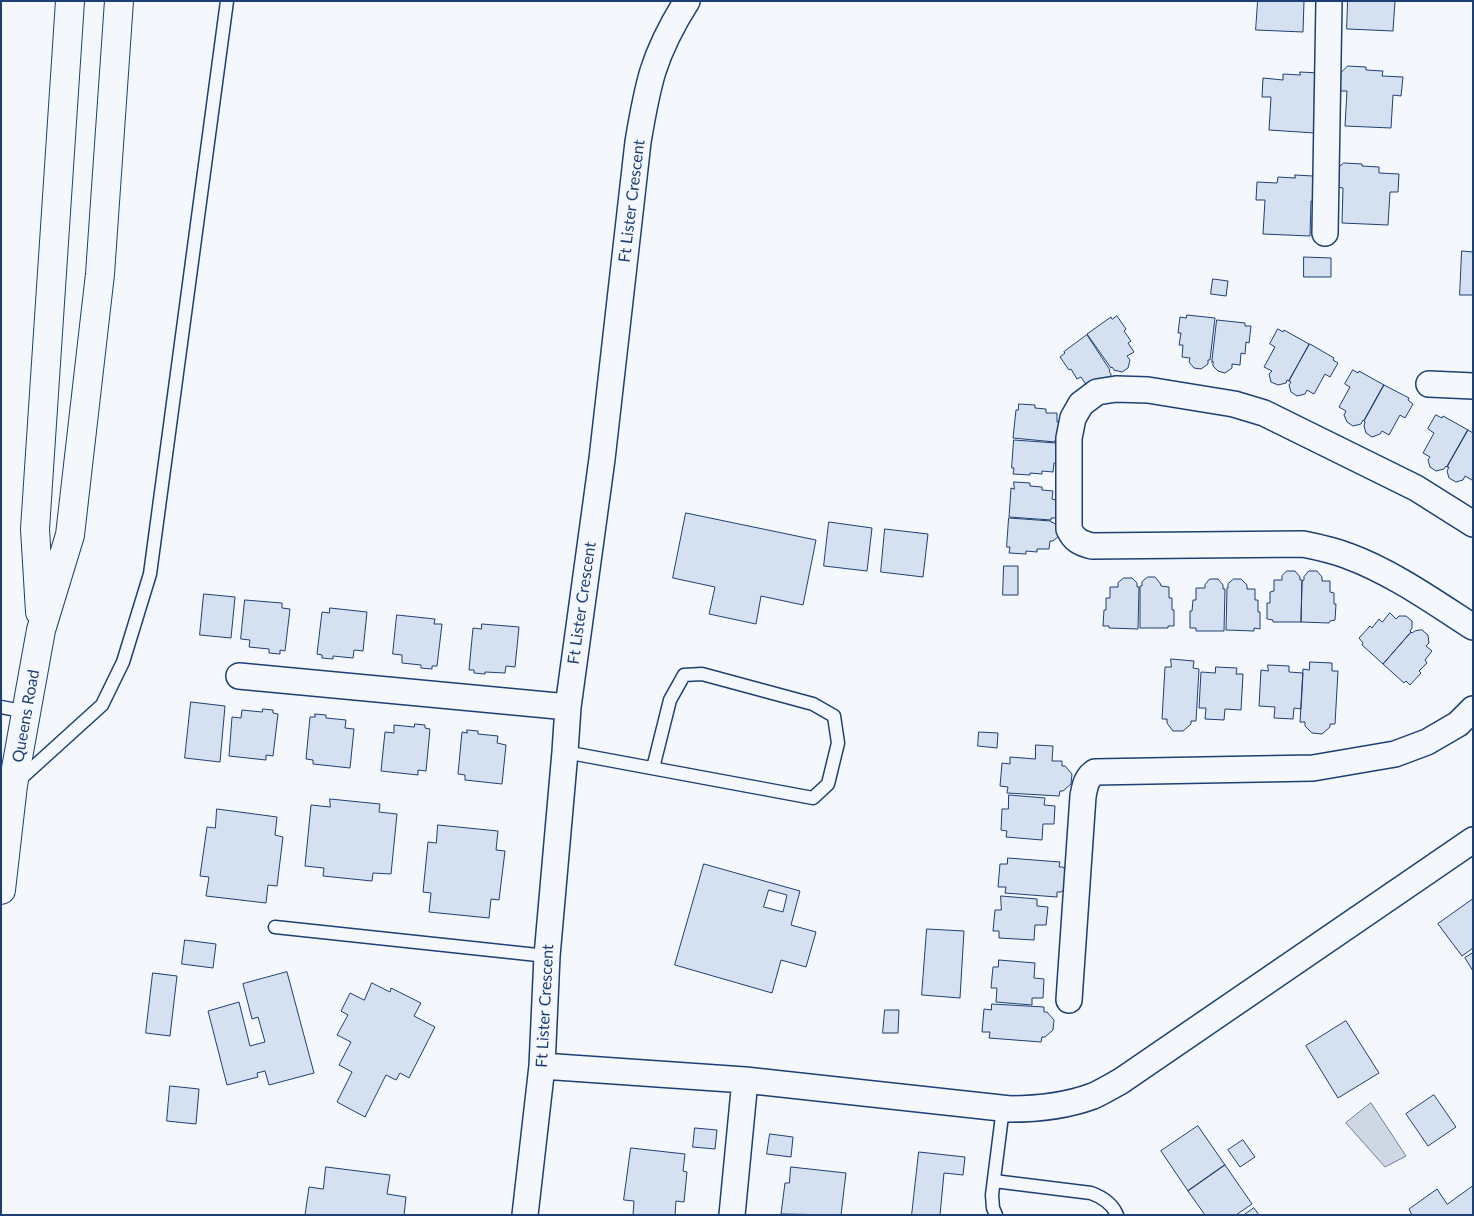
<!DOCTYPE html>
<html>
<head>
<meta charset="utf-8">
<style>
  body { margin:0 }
  #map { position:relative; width:1474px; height:1216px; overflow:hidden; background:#f4f7fb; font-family:Lato,sans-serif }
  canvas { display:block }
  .frame { position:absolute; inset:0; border:2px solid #1d3f73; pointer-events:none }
</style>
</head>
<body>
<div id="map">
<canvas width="1474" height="1216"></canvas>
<div class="frame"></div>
</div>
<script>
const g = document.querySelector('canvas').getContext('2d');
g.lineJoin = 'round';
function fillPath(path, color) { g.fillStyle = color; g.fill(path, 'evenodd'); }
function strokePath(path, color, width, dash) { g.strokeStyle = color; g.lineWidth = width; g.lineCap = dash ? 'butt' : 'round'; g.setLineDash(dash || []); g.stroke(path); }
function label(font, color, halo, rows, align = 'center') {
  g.font = font + ' Lato,sans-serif'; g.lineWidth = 4; g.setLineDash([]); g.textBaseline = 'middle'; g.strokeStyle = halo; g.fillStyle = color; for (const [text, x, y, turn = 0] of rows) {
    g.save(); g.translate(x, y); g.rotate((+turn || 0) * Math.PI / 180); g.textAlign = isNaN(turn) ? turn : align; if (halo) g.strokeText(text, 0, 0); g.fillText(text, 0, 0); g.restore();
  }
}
const water = new Path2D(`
  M1371 1103 1406 1156 1385 1167 1346 1123Z`);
const building = new Path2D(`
  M1258 1H1304L1303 32 1256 30Z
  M1348 1H1395L1393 31 1347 29Z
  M1348 66 1366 67V70L1383 71 1382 76 1403 77 1401 96 1393 95 1391 128 1345 126 1347 91H1340L1341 73Z
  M1300 72 1319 73 1315 133 1269 130 1271 97H1262L1263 78 1283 80V74L1300 75Z
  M1344 163 1362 164V166L1379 167V173L1399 174 1398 192H1390L1388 225 1342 223 1343 188 1336 187 1337 169Z
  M1295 175 1313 176 1319 183 1318 201H1311L1310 236 1263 234 1265 200H1256L1257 182 1277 183 1278 177 1295 178Z
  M1462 251 1473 252V295H1460Z
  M1304 257 1331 258V277H1304Z
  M1213 279 1228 281 1226 296 1211 294Z
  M1187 315 1215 318 1210 360H1208V364L1201 369 1194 368 1189 362 1190 358 1182 357 1183 345H1179L1181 333H1178L1180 317 1186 318Z
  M1117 316 1126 329 1124 331 1131 341 1128 343 1134 352 1127 356 1130 360 1128 368 1122 372 1114 370 1112 367 1111 368 1087 334 1111 317 1112 319Z
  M1217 320 1245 323V326H1251L1249 343 1246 342 1245 354 1241 353 1240 365 1232 364V368L1225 373 1218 371 1213 366V361L1212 362Z
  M1278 329 1283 332 1284 330 1309 344 1289 381 1287 380 1286 383 1278 385 1271 382 1269 374 1272 371 1264 367 1275 347 1270 344Z
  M1087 335 1110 370 1109 371 1111 374 1110 382 1087 386 1081 377 1077 379 1071 369 1069 370 1060 357 1065 353 1064 352Z
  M1310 344 1334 358 1333 360 1338 363 1330 377 1325 374 1314 394 1307 390 1305 394 1297 396 1291 392 1289 385 1291 382 1289 381Z
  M1353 370 1358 373 1359 371 1384 385 1364 421 1363 420 1361 424 1353 426 1347 422 1344 415 1346 411 1339 407 1350 387 1345 384Z
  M1384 385 1409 398 1408 400 1413 404 1405 418 1400 415 1389 435 1382 431 1380 434 1372 437 1366 433 1364 426 1365 422 1364 421Z
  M1019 404 1035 405V408L1046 409V413H1057V422H1060L1059 441 1055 440V442L1013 438 1016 410H1018Z
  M1436 415 1442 418 1443 416 1468 430 1447 467 1446 466 1444 469 1436 471 1430 467 1428 460 1430 457 1423 453 1434 433 1428 429Z
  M1468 430 1473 433V479L1472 480 1465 476 1463 480 1456 482 1449 478 1447 471 1449 467H1447Z
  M1014 440 1056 443V445H1060L1058 464 1054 463 1053 472 1042 471V474L1030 473V475L1013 474 1014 468H1012Z
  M1014 482 1030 483V486L1042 487V490L1053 491 1052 499 1056 500 1061 506V513L1055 518H1051V520L1009 517 1011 488 1014 489Z
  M686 513 816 540 803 605 761 596 756 624 709 614 715 587 673 578Z
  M1009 518 1051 521V522L1054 523 1060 529 1059 536 1053 541H1050L1049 549H1037V552L1026 551V554L1009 553 1010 547H1007Z
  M829 522 872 528 867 571 824 566Z
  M885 529 928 534 923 577 881 572Z
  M1004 566H1018V595H1003Z
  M1287 571H1295L1300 577V580H1302L1301 622H1273V620L1267 619V603H1270V592L1274 591V580H1282V576Z
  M1309 571H1317L1322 577V581H1330V592L1334 593V604H1336L1335 620 1330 621 1329 623 1301 622 1302 581 1304 580V577Z
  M1148 577H1155L1160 583 1161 586 1169 587V598H1172V610H1174V626H1168V628H1140V586H1142V582Z
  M1124 578H1132L1137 583V587H1139L1138 629 1109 628V626H1103L1104 610H1106V598H1110V587H1118V583Z
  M1210 579H1218L1223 585V589H1225L1224 631H1196V628H1190V611H1192L1193 600H1196V588H1205V585Z
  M1234 579H1241L1247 585V589H1255V600H1258V612H1260V629L1254 628V631L1226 630 1227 588H1228V584Z
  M204 594 235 597 231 638 200 635Z
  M245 600 282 603V608L290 609 285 651 280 650V654L269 653V649L249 647 250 640 241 639Z
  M330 608 367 612 363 651 354 650 353 658 333 656V659L322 658V655L317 654 322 612 329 613Z
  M1390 613 1396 619 1399 616H1406L1412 621V628L1410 631 1411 632 1383 664 1362 645 1363 643 1359 638 1370 626 1372 628 1379 619 1382 622Z
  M397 615 435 619 434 624H442L437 666H432V669L421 668V665L402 663V655L393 654Z
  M482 624 519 627 515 667 506 666 505 673 485 672V674L474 673V670H469L473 628 481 629Z
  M1422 630 1428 635 1429 643 1426 646 1432 651 1425 660 1427 663 1419 671 1421 673 1410 685 1406 681 1404 683 1383 664 1411 632 1412 633 1415 631Z
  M1171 659 1194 661 1193 668 1199 669 1196 721H1191V724L1183 731H1173L1167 723V719H1162L1165 667H1171Z
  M1310 662 1332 663V671H1338L1335 724H1330V727L1322 734 1312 733 1305 726V722H1300L1303 669 1309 670Z
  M1268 665 1289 666V672L1303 673 1301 709 1294 708 1293 719 1274 718 1275 707 1259 706 1261 670 1268 671Z
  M1216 667 1237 668 1236 674H1243L1241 710 1225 709 1224 720 1205 719 1206 708H1199L1201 672 1215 673Z
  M191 702 225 706 220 762 185 758Z
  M263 709 273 710V713L278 714 273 756 266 755V760L229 756 232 717 241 718 242 710 262 712Z
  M315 714 326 715V718L346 720 345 728 354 729 350 768 313 764V760L306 759 310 717H315Z
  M415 724 425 725V728L430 729 426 771 418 770V775L381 771 385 732 394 733V725L414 727Z
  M467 730 478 731V734L498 736 497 743 506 745 502 784 465 780V775L458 774 462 732 467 733Z
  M979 732 998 733 997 748 978 746Z
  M1036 745 1053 746 1052 761H1062V766H1065L1072 774 1071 784 1063 791H1060L1059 796 1007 793 1008 787 1000 786 1002 763 1010 764V757L1035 759Z
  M1009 795 1045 798 1044 805 1055 806 1054 824H1043L1042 840 1006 837 1007 831 1001 830 1002 809H1008Z
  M330 799 380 804 379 812 397 814 391 874 373 873 372 881 323 876 324 868 305 866 311 805 330 807Z
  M217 809 277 817 275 835 283 837 277 886 268 885 266 903 206 896 209 877 200 876 207 827 215 828Z
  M438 825 498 831 496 850 505 851 499 900 491 899 489 918 429 912 431 893 423 892 428 842 436 843Z
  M1008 858 1060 862 1059 867H1063L1069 875V885L1061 892H1057V897L1005 893 1006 887H998L1000 864H1007Z
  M704 864 800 891 791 925 816 932 806 967 781 960 772 993 675 965ZM769 890 787 895 783 912 764 907Z
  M1001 896 1037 899V906L1048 907 1046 925H1035L1034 940 999 938V931H993L995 910H1001Z
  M1473 899V948L1462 956 1438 924Z
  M927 929 964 931 960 998 922 995Z
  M185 940 216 944 213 968 182 964Z
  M1473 953V971L1465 958Z
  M999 960 1035 963 1034 978 1044 979 1043 998H1032V1005L996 1002 997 988H991L993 967H998Z
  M287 972 314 1073 269 1085 265 1071 257 1073 258 1077 227 1085 208 1011 239 1002 250 1046 265 1042 258 1017 252 1019 243 984Z
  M153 973 177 976 170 1036 146 1033Z
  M372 983 390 992 391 988 421 1003 414 1016 435 1027 409 1078 400 1073 396 1080 386 1075 365 1117 337 1102 352 1072 339 1065 351 1042 337 1035 348 1015 341 1011 350 993 364 1000Z
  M992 1004 1044 1007V1012H1047L1054 1020 1053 1030 1045 1037H1042L1041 1042 989 1038 990 1032H982L984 1009 991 1010Z
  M885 1010H899L898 1033H883Z
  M1346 1021 1379 1073 1338 1098 1306 1046Z
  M170 1086 199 1089 196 1124 167 1121Z
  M1434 1095 1456 1127 1428 1146 1406 1114Z
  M1198 1126 1225 1165 1188 1191 1161 1151Z
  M695 1128 717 1130 715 1149 693 1147Z
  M770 1134 793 1137 791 1157 767 1154Z
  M1243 1140 1255 1157 1240 1167 1228 1150Z
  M631 1148 685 1154 683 1171 687 1172 684 1202 676 1201 675 1215H633L634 1201 624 1200Z
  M919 1152 965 1157 963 1175 944 1173 940 1215H912Z
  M1225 1165 1252 1204 1236 1215H1205L1188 1191Z
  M326 1167 390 1175 387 1194 406 1197 404 1215H305L309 1187 323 1189Z
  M791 1167 846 1173 841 1215 781 1214 785 1183H789Z
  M1473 1186V1215H1412L1409 1209 1437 1189 1447 1204Z
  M1254 1208 1259 1215H1244Z`);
const lane = new Path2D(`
  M1 707 27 712
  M565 752 813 798 828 784 838 743 834 716 813 704 702 674 684 675 670 700 653 768
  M17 782 102 705 123 662 150 574 227 1
  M275 927 547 956
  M994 1181 1091 1193C1102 1197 1112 1203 1117 1215
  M996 1215 993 1208 992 1195 1003 1108`);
const street = new Path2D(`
  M1325 233 1329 1
  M1429 384 1473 386
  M1473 524 1416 488 1264 413 1234 404 1148 390 1116 389 1097 392 1081 404 1073 418 1069 438V529C1074 540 1080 543 1092 546L1303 544C1318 547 1333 550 1348 556 1392 572 1434 602 1473 627
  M239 676 568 707
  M1069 1000 1083 796C1085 786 1086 778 1095 772L1313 768 1395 754 1427 742 1458 724 1473 709
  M542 1066 745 1080 1010 1109C1038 1109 1066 1106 1093 1096 1102 1092 1112 1086 1121 1081L1473 840
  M525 1215 542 1066 547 956 565 752 568 707 602 459 638 142C642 118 646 94 653 71 661 46 673 23 687 1
  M732 1215 745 1080`);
const highway = new Path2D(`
  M40 612 35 529 70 1
  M1 890 13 785 41 630 70 535 100 274 119 1`);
const streetNames = [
  ["Ft Lister Crescent",632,201,-83],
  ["Ft Lister Crescent",582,603,-82],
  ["Queens Road",26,716,-80],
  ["Ft Lister Crescent",545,1006,-87]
];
fillPath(water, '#cfd7e4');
strokePath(water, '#687fa3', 1);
fillPath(building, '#d5e0f0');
strokePath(building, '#1d3f73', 1);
strokePath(lane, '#1d3f73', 15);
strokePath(street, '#1d3f73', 28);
strokePath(highway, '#1d3f73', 30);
strokePath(lane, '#f4f7fb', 12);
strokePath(street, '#f4f7fb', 25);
strokePath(highway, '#f4f7fb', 28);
label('16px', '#1d3f73', '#f4f7fb', streetNames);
</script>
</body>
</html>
